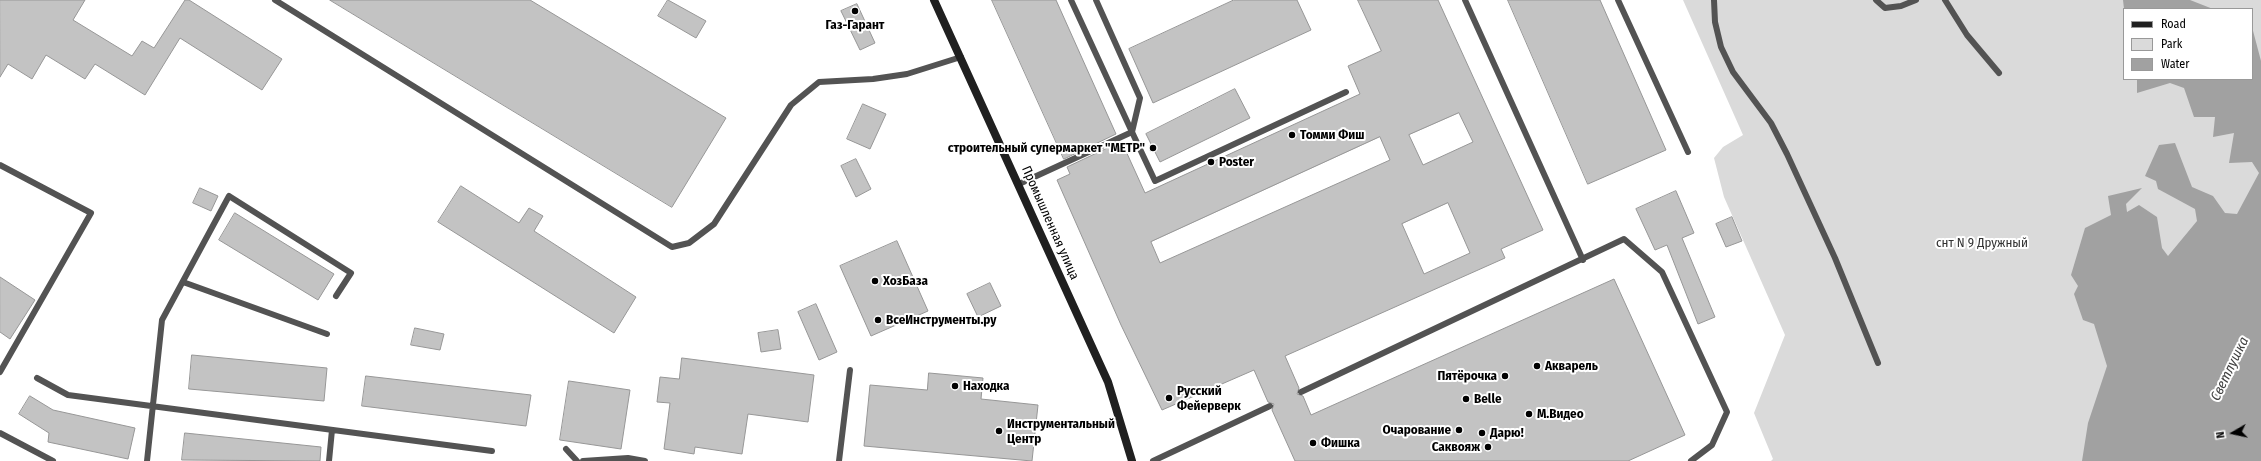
<!DOCTYPE html>
<html>
<head>
<meta charset="utf-8">
<style>
  body { margin:0 }
  #map { position:relative; width:2261px; height:461px; overflow:hidden; background:#fff; font-family:"Fira Sans Condensed",sans-serif }
  canvas { display:block }
  .legend { position:absolute; left:2123px; top:8px; width:130px; height:72px; box-sizing:border-box; background:#fff; border:1px solid #999; margin:0; padding:5px 7px; list-style:none; font-size:12px; color:#000 }
  .legend li { display:flex; align-items:center; gap:8px; height:20px }
  .legend b { width:20px; border:1px solid #999 }
  .north { position:absolute; left:2213px; top:413px; width:40px; height:40px; -webkit-text-stroke:3px #fff; paint-order:stroke; rotate:261deg; font-size:11px; font-weight:700; line-height:16px; text-align:center; color:#000 }
  .north::after { content:''; display:block; margin:auto; width:14px; height:18px; background:#000; clip-path:polygon(50% 0,100% 100%,50% 72%,0 100%) }
</style>
</head>
<body>
<div id="map">
<canvas width="2261" height="461"></canvas>
<ul class="legend">
<li><b style="height:5px;background:#202020"></b>Road</li>
<li><b style="height:11px;background:#dadada"></b>Park</li>
<li><b style="height:11px;background:#a1a1a1"></b>Water</li>
</ul>
<div class="north">N</div>
</div>
<script>
const g = document.querySelector('canvas').getContext('2d');
g.lineJoin = 'round';
function fillPath(path, color) { g.fillStyle = color; g.fill(path, 'evenodd'); }
function strokePath(path, color, width, dash) { g.strokeStyle = color; g.lineWidth = width; g.lineCap = dash ? 'butt' : 'round'; g.setLineDash(dash || []); g.stroke(path); }
function label(font, color, halo, rows, align = 'center') {
  g.font = font + ' "Fira Sans Condensed",sans-serif'; g.lineWidth = 4; g.setLineDash([]); g.textBaseline = 'middle'; g.strokeStyle = halo; g.fillStyle = color; for (const [text, x, y, turn = 0] of rows) {
    g.save(); g.translate(x, y); g.rotate((+turn || 0) * Math.PI / 180); g.textAlign = isNaN(turn) ? turn : align; if (halo) g.strokeText(text, 0, 0); g.fillText(text, 0, 0); g.restore();
  }
}
const green = new Path2D(`
  M1683 0H2261V461H1771L1773 459 1754 413 1785 335 1724 197 1714 158 1723 147 1743 135ZM2124 9H2252V79H2124Z`);
const water = new Path2D(`
  M2123 0H2190L2213 9H2124Z
  M2252 27 2261 61V461H2082L2088 423 2107 366 2094 324 2083 320 2074 294 2078 286 2071 275 2085 228 2111 215 2108 196 2142 188 2126 204 2127 212 2139 205 2157 217 2162 248 2168 256 2197 221 2195 209 2158 189 2156 181 2145 176 2159 145 2175 143 2192 187 2213 196 2225 213 2237 214 2259 173 2252 162 2229 163 2234 133 2213 137 2215 117H2194L2184 88 2170 83 2137 93V79H2252Z`);
const building = new Path2D(`
  M0 0H85L73 20 132 56 142 41 154 48 185 0H189L282 59 262 90 180 38 145 95 95 64 85 79 46 55 32 79 8 64 0 77Z
  M330 0H530L726 118 672 207Z
  M668 0 706 21 696 38 658 16Z
  M992 0H1056L1116 134 1064 159Z
  M1234 0H1297L1311 30 1153 103 1129 49Z
  M1358 0H1438L1543 230 1501 249 1505 258 1285 356 1299 388 1297 394 1303 396 1311 415 1614 279 1685 435 1628 461H1295L1272 410 1274 404 1268 402 1254 370 1162 410 1121 325 1057 180 1070 174 1067 167 1120 142 1123 150 1125 149 1145 193 1360 94 1348 66 1381 51ZM1459 113 1473 142 1423 165 1409 135ZM1380 137 1390 160 1160 263 1151 242ZM1448 203 1470 253 1424 274 1402 224Z
  M1508 0H1600L1666 150 1588 184Z
  M857 4 875 43 860 50 841 11Z
  M1235 89 1250 118 1160 162 1146 134Z
  M863 104 886 114 870 149 847 139Z
  M856 159 871 189 856 197 841 166Z
  M461 186 519 223 529 208 543 216 534 231 636 297 614 333 438 222Z
  M200 188 218 196 211 211 193 203Z
  M1676 191 1694 233 1682 238 1715 317 1698 324 1667 245 1655 250 1636 209Z
  M235 213 334 274 318 300 219 240Z
  M1732 217 1742 241 1726 247 1716 224Z
  M897 241 928 311 871 336 840 266Z
  M0 277 35 300 10 339 0 332Z
  M990 283 1001 306 978 317 967 294Z
  M816 304 837 352 819 360 798 312Z
  M415 328 444 334 440 350 411 345Z
  M778 330 781 349 761 352 758 333Z
  M192 355 327 368 324 401 189 389Z
  M682 358 814 375 808 422 748 414 742 454 695 447 694 454 664 449 670 403 657 402 660 377 679 379Z
  M929 373 983 378 981 399 1038 405 1032 461 864 446 870 385 927 390Z
  M366 376 531 395 526 426 362 406Z
  M569 381 630 390 621 449 560 440Z
  M30 396 53 410 135 428 128 459 48 442 49 433 19 414Z
  M185 433 321 447 320 461 182 460Z`);
const lane = new Path2D(`
  M275 0 672 247 689 243 714 224 791 105 819 82 873 79 907 74 961 57
  M1096 0 1140 98 1132 132 1155 181 1346 92
  M1465 0 1583 260
  M1618 0 1688 152
  M1714 0 1715 22 1721 47 1733 72 1771 123 1787 154 1835 258 1878 363
  M1876 0 1885 8 1901 6 1916 0
  M1945 0 1967 35 1999 73
  M0 165 91 213 0 372
  M1019 184 1132 132 1071 0
  M183 282 327 334
  M37 378 68 395 492 451
  M1301 392 1624 239 1662 272 1727 412 1712 445 1691 461
  M0 433 53 461
  M566 449 577 461
  M147 461 162 320 229 196 351 273 336 296
  M329 461 332 430
  M583 461 628 458 645 461
  M839 461 850 370
  M1153 461 1270 406`);
const secondary = new Path2D(`
  M934 0 1108 382 1132 461`);
const markers = [
  [855,11,4,"#000"],
  [1292,135,4,"#000"],
  [1153,148,4,"#000"],
  [1211,162,4,"#000"],
  [875,281,4,"#000"],
  [878,320,4,"#000"],
  [1537,366,4,"#000"],
  [1505,376,4,"#000"],
  [955,386,4,"#000"],
  [1169,398,4,"#000"],
  [1466,399,4,"#000"],
  [1529,414,4,"#000"],
  [1459,430,4,"#000"],
  [999,431,4,"#000"],
  [1482,433,4,"#000"],
  [1313,443,4,"#000"],
  [1488,447,4,"#000"]
];
const poiNames = [
  ["Газ-Гарант",855,25,"center"],
  ["Томми Фиш",1300,135],
  ["строительный супермаркет \"МЕТР\"",1145,148,"right"],
  ["Poster",1219,162],
  ["ХозБаза",883,281],
  ["ВсеИнструменты.ру",886,320],
  ["Акварель",1545,366],
  ["Пятёрочка",1497,376,"right"],
  ["Находка",963,386],
  ["Русский",1177,391],
  ["Фейерверк",1177,406],
  ["Belle",1474,399],
  ["М.Видео",1537,414],
  ["Инструментальный",1007,424],
  ["Центр",1007,439],
  ["Очарование",1451,430,"right"],
  ["Дарю!",1490,433],
  ["Фишка",1321,443],
  ["Саквояж",1480,447,"right"]
];
const streetNames = [
  ["Промышленная улица",1050,223,66]
];
const parkNames = [
  ["снт N 9 Дружный",1982,243]
];
const waterNames = [
  ["Светлушка",2230,369,-64]
];
fillPath(green, '#dadada');
fillPath(water, '#a1a1a1');
fillPath(building, '#c3c3c3');
strokePath(building, '#979797', 1);
strokePath(lane, '#535353', 6);
strokePath(secondary, '#202020', 8);
for (const [x, y, r, color] of markers) { const dot = new Path2D(); dot.arc(x, y, r, 0, 2 * Math.PI); g.fillStyle = color; g.fill(dot); strokePath(dot, '#fff', 1.5); }
label('bold 13px', '#000', '#fff', poiNames, 'left');
label('13px', '#000', '#fff', streetNames);
label('13px', '#313131', '#fff', parkNames);
label('italic 14px', '#424242', '#fff', waterNames);
</script>
</body>
</html>
